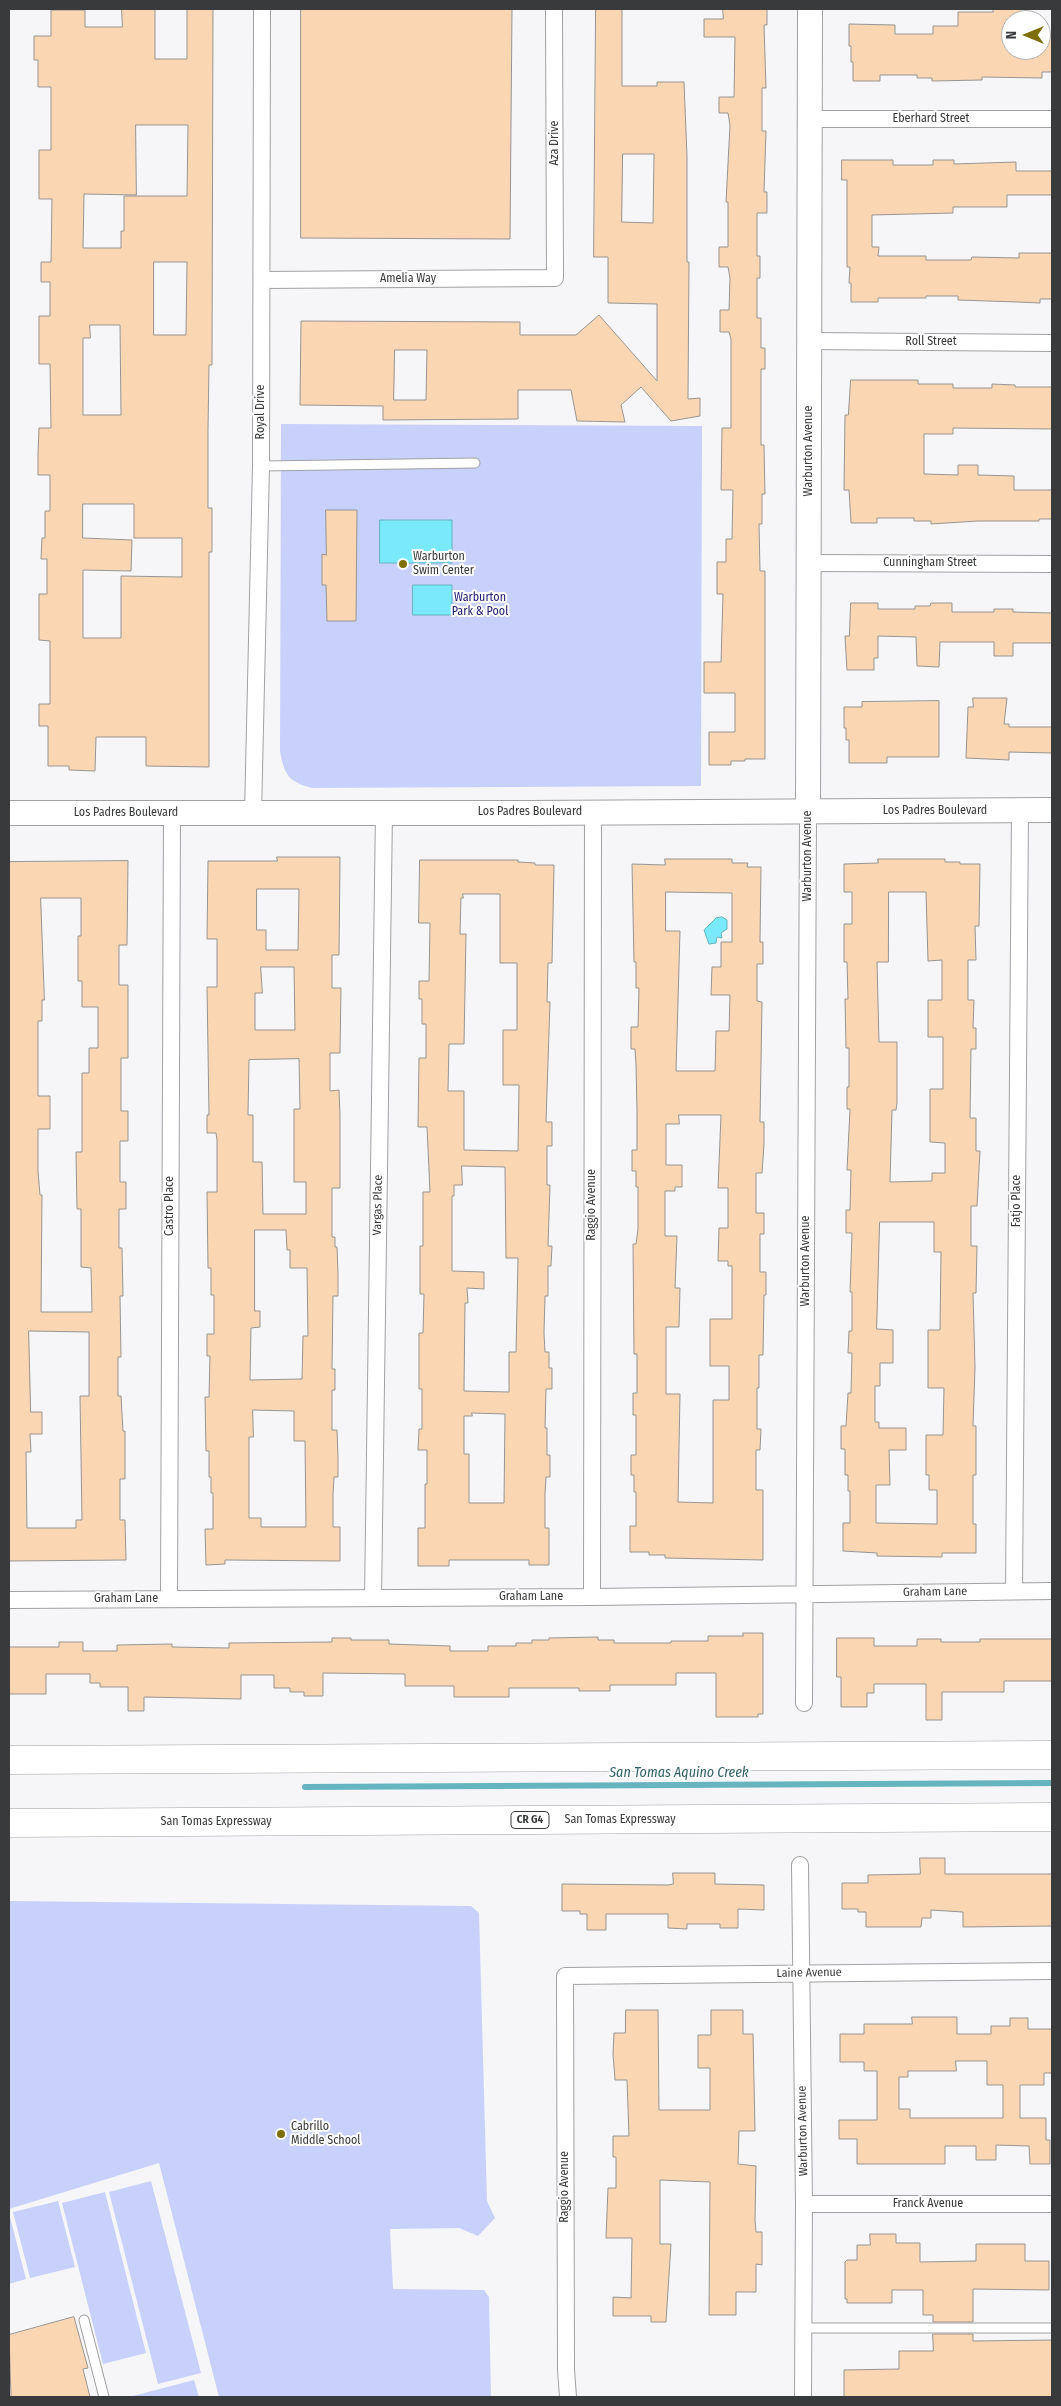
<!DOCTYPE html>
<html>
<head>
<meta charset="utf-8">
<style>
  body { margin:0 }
  #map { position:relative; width:1061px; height:2406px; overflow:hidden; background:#f6f6f9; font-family:"Fira Sans Condensed",sans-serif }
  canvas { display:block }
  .frame { position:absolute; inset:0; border:10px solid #393a3b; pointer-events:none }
  .north { position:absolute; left:1001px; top:10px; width:50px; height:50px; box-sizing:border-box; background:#fff; border:1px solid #b0b0b1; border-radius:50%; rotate:270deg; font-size:14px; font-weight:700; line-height:20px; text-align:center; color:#393a3b }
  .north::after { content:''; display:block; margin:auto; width:18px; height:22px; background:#7e6e0a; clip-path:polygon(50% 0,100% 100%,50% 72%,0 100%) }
</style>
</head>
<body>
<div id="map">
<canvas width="1061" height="2406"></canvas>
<div class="frame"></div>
<div class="north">N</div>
</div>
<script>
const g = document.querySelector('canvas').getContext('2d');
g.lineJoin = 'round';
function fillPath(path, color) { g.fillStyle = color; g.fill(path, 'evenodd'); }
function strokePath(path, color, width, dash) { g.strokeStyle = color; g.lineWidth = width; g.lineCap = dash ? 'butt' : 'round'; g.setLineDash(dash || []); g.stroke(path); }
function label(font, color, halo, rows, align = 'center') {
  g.font = font + ' "Fira Sans Condensed",sans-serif'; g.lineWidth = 4; g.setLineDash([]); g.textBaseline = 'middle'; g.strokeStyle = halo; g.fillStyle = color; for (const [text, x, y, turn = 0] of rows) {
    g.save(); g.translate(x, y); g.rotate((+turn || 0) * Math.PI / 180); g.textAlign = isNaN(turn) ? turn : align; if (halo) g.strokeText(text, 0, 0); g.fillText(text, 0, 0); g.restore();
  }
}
const green = new Path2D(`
  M281 424 702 426 701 786 312 788C289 782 284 775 280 751Z
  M9 1901 471 1906 479 1913 487 2201 495 2218 478 2236 459 2228 390 2229 393 2289 484 2290 489 2297 491 2397H219L159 2163 9 2209Z
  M151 2181 201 2373 158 2384 109 2192Z
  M105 2192 146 2353 103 2364 62 2203Z
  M58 2201 75 2267 30 2278 13 2212Z
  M9 2213 26 2279 9 2284Z
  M194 2380 199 2397H129Z`);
const water = new Path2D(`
  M380 520H452V563H380Z
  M413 585H452V615H413Z
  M722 917 727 920V929L721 933 722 938 717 937 716 943 709 944 704 930 716 918Z`);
const stream = new Path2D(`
  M305 1787 1052 1783`);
const building = new Path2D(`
  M122 9H155V59H187V9H213L212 365H209L208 430V508H212V552H209V767L146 766V737H96L95 771 69 770V766H48V726H39V704H50V641L39 640V594H47V559H41L42 538H45V511H50V475H38V453L39 428H51L50 364H39V316H50V282H41V262H51L52 199H39V150H51V87H38V60H34V36H51V10H85V27H122ZM136 125H188L187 196H124V231H121V248H83L84 194 136 195ZM154 262H187L186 335H154ZM90 325H120L121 415H83V338H90ZM83 504H134V538H182V577L121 576V638H83V570L131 571 132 540 83 538Z
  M301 9H512L510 239 301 238Z
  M596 9H622V86H657V82H684L687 156V262H689L688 399 700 398V416L671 421 641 387 621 405 625 422 577 421 571 390H518V419L383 420V406L300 405 301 321 520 322V335H576L599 315 657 381V304L608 303V257H594ZM623 154H654L653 223 622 222ZM395 350H427L426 400H394Z
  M723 9H767V25H764L766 88H762V131H766L764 192H767V213H757V256H760V278H757V318H761V348H765V369H761V445H764L765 494H762V524H759L760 571H765V759H745V761H731V765H709V732H735V693H704V662H721L723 594H717V562H726V539H732L733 490H721L722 428H731V339L729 332H720V310H729L730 278 728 267H719V247H728V202H726L730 125 728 113H719V97H734L735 37H704V19H723Z
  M993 9H1025V20H1011V50H1041V34H1052V72H1042V78L982 77V80L932 81V78H917V75H880V81H853V62H851V46H849V24L895 25V34H933V26H958V12H993Z
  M842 160H893V165H933V160H954V164L1016 162V171H1052V195H1007V207H953V213L872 215V247H879L878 256H926V260H971L972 257 1019 258V253H1052V299H1040V303L1018 302 958 300V296H926V298H878V302H851V283H849L850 267H847V180H842Z
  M851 380H918V384H953V388H992V384L1015 385V387H1052V429L953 428V434H924V474L958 475V465H978V475L1014 476V490H1052V519H1039V521H978L931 524V521H914V518H877V523H851L849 490H844L845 415H848Z
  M326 510H357L356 621H327L326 585H322V554L326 555Z
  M851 603H878V609H915V606H930L931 603H952V612H994V609H1013V612L1052 613V643H1013V656H994V642H940L939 667 917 666 916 637 878 636V658H874V670H847L845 636H849Z
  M973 698H1007L1004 724H1009V727H1052V753L1009 752V760L966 758 968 707H973Z
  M939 701V757H887V763H849V740H846V728H844V707H862V702Z
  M277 857H340L339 955H332V988H341L340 1053H330V1091L339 1090 340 1115V1188H332V1237H335V1247H337L338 1273V1296H333L332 1369H335V1390H332V1430H337L338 1457V1477H334L333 1494V1527H340V1561L225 1560V1564L206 1565 205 1529H213V1493H211V1477H209V1451H206L205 1397H209L210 1356H207V1334H214V1295H211V1268H208L207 1192H217V1140L216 1133H207V1115H209L207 987H217V939H207L208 861H277ZM257 889H299L298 950H266V930H257ZM261 967H294L295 1030H255V993H262ZM299 1059 300 1109H294V1182H306V1214H263L262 1162H253V1115H248L249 1060ZM255 1230H286L287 1250H290V1268H307L308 1336H303L302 1379 250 1380 251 1328 260 1327V1311H255ZM253 1410 294 1411V1441H305L306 1527H261V1518H249V1437H253Z
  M665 859H732V863H748L747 867H761L760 942H763V964H757V1001L762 1002 760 1122H764V1144L762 1173H756V1213H764V1234H760V1272H766V1295H764L763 1355H759V1388H757V1429H761L760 1450H756V1490H763V1560L665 1558V1555H649V1552H630V1526H636V1492H634V1475H631V1455H636V1415H633V1393H637V1354H634L633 1244H636L638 1229V1187H636V1171H632V1150H637V1110L636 1065 635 1049H631V1027H638L639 988H636V962H634L632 864 665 865ZM666 892 732 893V942H721V967H712L711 995H730L729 1031H716L715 1071H676L680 931H666ZM679 1115H721L718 1188H728V1228H719L718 1261H728V1266H732V1319H710V1366H729V1400H713V1503L678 1502 680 1394H666V1327H679L680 1288H675L677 1236H665V1191H675V1187H682V1165H666V1124H679Z
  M878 859H945V862H960V864H980L979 926H975L976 960H968V1000H974L973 1028H976V1049H971L970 1118H976V1151H980L977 1206H971V1246H977L976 1293H973L975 1367 973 1426H976V1475H973V1524H976V1553H942V1557L877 1556V1553L843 1551V1523H850V1491H848V1475H845V1449H841V1426H846L848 1393H851L852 1353H848L849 1331H852V1292H850L852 1233H846V1210H850L851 1170H847L850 1109H847V1087H849V1048H846L845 999H848L847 962H844V924H852V892H844V864L878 863ZM889 892H926L928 961 942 960V1000H928V1037H943V1089H930V1142L945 1143V1173H932V1181L890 1182 892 1110H896L897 1103V1042H879L877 962H888ZM880 1222H934V1252H941L940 1330H928V1388H944L943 1435H926V1475H929V1490H937V1524L876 1523V1485H890L889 1450H906V1428H879V1422H875V1386H880V1363H893V1330L877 1329Z
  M420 860H518V862L535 863V865H554L552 963H548L547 1002H550L546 1122H552V1146H547V1185H550L548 1246H552L551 1266H548V1296H545L544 1333 545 1352H549V1368H552V1389H546L545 1428H547V1455H550V1477H546L545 1493V1528H549V1565H529V1560H449V1566H418V1528H425V1484H427V1450H418L419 1429H422V1389H419V1333H423L424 1294H420V1246H423V1192H430L427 1127H418L419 1058H426V1024H422V999H419V981H429L430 923H419ZM463 894H500V963H517V1030H503V1085H519L518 1151 464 1150V1091H448L449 1044H464L466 934H460L461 898H463ZM462 1166 505 1167 506 1258H518L516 1352H509V1392L464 1391 465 1303H468L467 1288 484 1289V1272L452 1271V1196H454V1185H462ZM472 1413 505 1414 504 1503H469V1454H464V1416H472Z
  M128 861 127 945H119V985H128V1058H121V1111H128V1141H120V1182H126V1209H119V1248H122L123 1296H120L121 1357H118V1396H121L123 1431H125V1479H120V1520H125L126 1560 9 1561V862ZM41 898H81V936H78V981H82V1007H98V1048H89V1073H82V1152H76L77 1209H81V1267L91 1268 92 1312H41L42 1195H40L38 1171V1129H50V1096H38V1021H42V1000H44ZM29 1331 89 1332V1396H80L82 1520H76V1528H27L26 1452H31L30 1434H42V1412H31Z
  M743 1633H763V1714H758V1717H716V1673H676V1685H610V1691H579V1688H509V1697H454V1686H405V1674L323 1673V1696H304V1692H290V1688H274V1675H241V1699L144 1697V1711H128V1687H100V1683H90V1674H46V1694H9V1647H59V1642H83V1651H117V1645L172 1644V1647L229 1648V1643L332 1642V1638H351V1640H389V1644L450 1646V1651H488V1646H516V1643H532V1640H549V1638L598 1637V1640H614V1643H671V1641H708V1636H743Z
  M837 1638H874V1646H917V1639H941V1642H980V1639H1052V1681H1004V1692H942V1720H926V1684H874V1693H867V1707H841V1677H837Z
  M920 1858H945V1874H1052V1926L963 1927V1912L931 1910V1918H922L921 1927H866V1912H858V1909H842V1883H868V1875L920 1874Z
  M673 1873H715V1884L764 1885V1910L738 1909V1928H720V1924H687V1929L668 1928V1914H606V1930H587V1914H580V1911H562V1884L668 1885 673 1884Z
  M626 2010H658L659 2110H710V2068H698V2035H711V2010H743V2034H753L755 2131H739L738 2164 756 2166 755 2220 756 2232H762V2265L756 2264V2292H736V2315H709L710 2182 660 2180V2244H671L666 2322H651V2316H613V2297L631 2298 632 2238H606L608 2188H616V2157H613V2136H629L627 2080H615L613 2054 614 2033H625Z
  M912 2017H957V2034H991V2026H1010V2018H1028V2029H1052V2073H1044V2085H1020V2118H1046V2140H1050V2164H1030L1029 2146 996 2145V2160H976V2146H945V2164H857V2139H839V2120H877V2071H864V2062H840V2034H864V2024H912ZM956 2061H987V2085H1003V2118H910V2109H899V2077H908V2071H956Z
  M870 2234H896V2243H920V2262L976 2261V2244H1025V2261H1049V2290L973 2289V2322H933V2315H923V2290H892V2303H847V2299H845V2262L847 2260H857V2245H870Z
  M74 2317 88 2368 83 2369 90 2397H11L9 2335Z
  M933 2334H973V2341L1052 2340V2397H844V2370L899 2369V2351H933Z`);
const lane = new Path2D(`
  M261 466 475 463
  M84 2320 104 2397
  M803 2328H1052`);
const street = new Path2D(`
  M809 119H1052
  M262 280 555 278 554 9
  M809 341 1052 343
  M808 563 1052 564
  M253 814 261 466 262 9
  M1014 1591 1020 810
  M592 1597 593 813
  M373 1598 384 812
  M169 1599 172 813
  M9 1600 592 1597 1052 1591
  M804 1703 808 812
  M800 1865 804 2204 803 2397
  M804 2204H1052
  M568 2397 566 2370 565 1976 1052 1971`);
const secondary = new Path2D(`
  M808 812 810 9
  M9 813C357 813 704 814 1052 810`);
const highway = new Path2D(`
  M9 1760 1052 1755
  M9 1823 1052 1817`);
const markers = [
  [403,564,5,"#7e6e0a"],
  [281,2134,5,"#7e6e0a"]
];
const shields = [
  [530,1820,38]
];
const shieldNames = [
  ["CR G4",530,1820]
];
const streetNames = [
  ["Eberhard Street",931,119],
  ["Aza Drive",555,143,-90],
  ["Amelia Way",408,279],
  ["Roll Street",931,342],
  ["Royal Drive",261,412,-90],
  ["Warburton Avenue",809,451,-90],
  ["Cunningham Street",930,563],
  ["Los Padres Boulevard",935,811],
  ["Los Padres Boulevard",530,812],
  ["Los Padres Boulevard",126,813],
  ["Warburton Avenue",808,856,-90],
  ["Fatjo Place",1017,1201,-90],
  ["Vargas Place",378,1205,-89],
  ["Raggio Avenue",592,1205,-90],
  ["Castro Place",170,1206,-90],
  ["Warburton Avenue",806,1261,-90],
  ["Graham Lane",935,1592,-1],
  ["Graham Lane",531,1597],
  ["Graham Lane",126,1599],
  ["San Tomas Expressway",620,1820],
  ["San Tomas Expressway",216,1822],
  ["Laine Avenue",809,1973,-1],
  ["Warburton Avenue",803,2131,-91],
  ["Raggio Avenue",565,2187,-90],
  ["Franck Avenue",928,2204]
];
const poiNames = [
  ["Warburton",413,557],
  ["Swim Center",413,571],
  ["Cabrillo",291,2127],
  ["Middle School",291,2141]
];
const parkNames = [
  ["Warburton",480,598],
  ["Park & Pool",480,612]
];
const waterNames = [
  ["San Tomas Aquino Creek",679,1773]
];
fillPath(green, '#c7d1fc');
fillPath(water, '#7ae9f9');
strokePath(water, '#66b4c0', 1);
strokePath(stream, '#66b4c0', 6);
fillPath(building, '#fad6b2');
strokePath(building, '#969593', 1);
strokePath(lane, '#a1a1a3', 11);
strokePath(street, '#a1a1a3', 18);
strokePath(secondary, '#a1a1a3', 26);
strokePath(highway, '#a1a1a3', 29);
strokePath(lane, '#fff', 9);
strokePath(street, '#fff', 16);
strokePath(secondary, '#fff', 24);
strokePath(highway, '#fff', 28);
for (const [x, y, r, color] of markers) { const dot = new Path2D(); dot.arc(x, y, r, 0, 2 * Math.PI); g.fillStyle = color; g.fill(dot); strokePath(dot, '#fff', 2); }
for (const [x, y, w] of shields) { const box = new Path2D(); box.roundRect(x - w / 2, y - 8.5, w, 17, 4); g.fillStyle = '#fff'; g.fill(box); strokePath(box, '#393a3b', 1); }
label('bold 11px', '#393a3b', null, shieldNames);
label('12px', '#393a3b', '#fff', streetNames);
label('12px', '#393a3b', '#fff', poiNames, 'left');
label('12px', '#212172', '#fff', parkNames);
label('italic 14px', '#306067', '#fff', waterNames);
</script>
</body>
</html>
